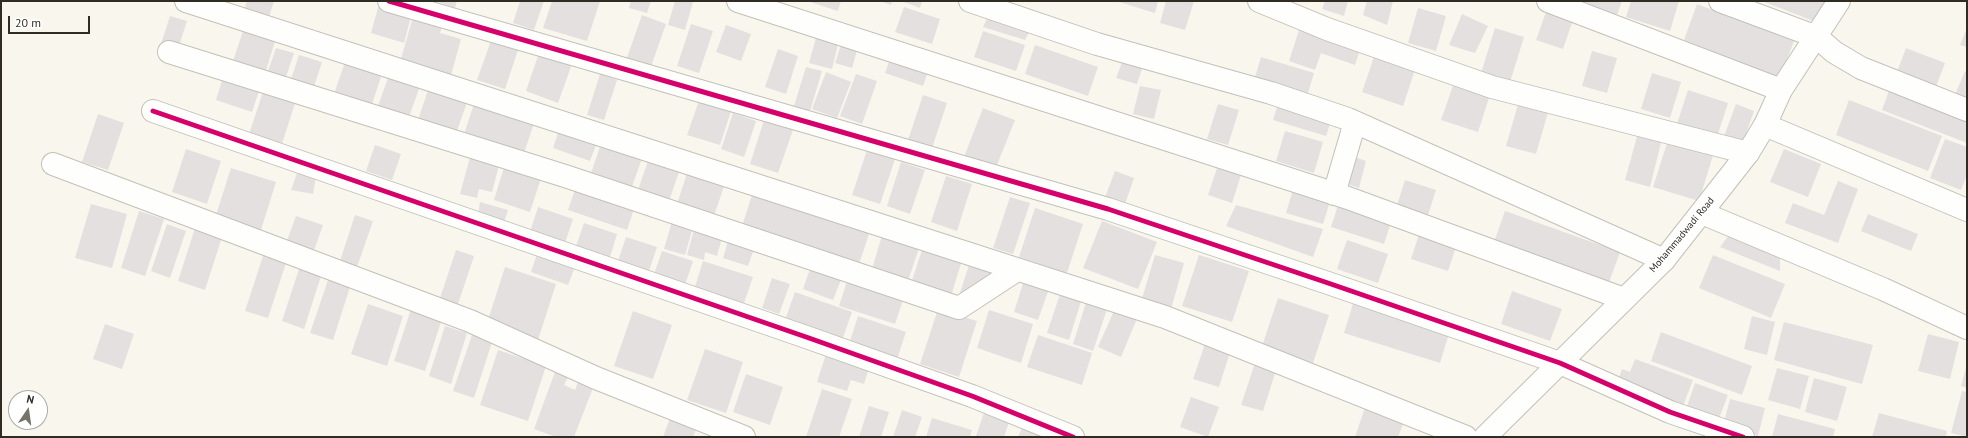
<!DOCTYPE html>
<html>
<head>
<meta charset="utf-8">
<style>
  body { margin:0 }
  #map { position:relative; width:1968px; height:438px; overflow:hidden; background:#f9f6ee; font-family:"PT Sans",sans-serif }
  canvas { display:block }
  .frame { position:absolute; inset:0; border:2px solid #302c24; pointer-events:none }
  .north { position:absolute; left:8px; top:390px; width:40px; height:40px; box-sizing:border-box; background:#fff; border:1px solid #acaba7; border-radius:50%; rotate:13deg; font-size:11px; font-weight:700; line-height:16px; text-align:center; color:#302c24 }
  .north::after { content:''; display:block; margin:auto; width:14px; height:18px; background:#76736b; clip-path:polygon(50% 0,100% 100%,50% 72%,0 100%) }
  .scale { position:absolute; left:8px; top:16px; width:82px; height:18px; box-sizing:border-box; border:2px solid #302c24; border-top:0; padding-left:5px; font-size:12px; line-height:14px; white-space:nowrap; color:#302c24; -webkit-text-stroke:3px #fff; paint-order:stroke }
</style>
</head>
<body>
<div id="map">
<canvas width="1968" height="438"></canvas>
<div class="frame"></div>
<div class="north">N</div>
<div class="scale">20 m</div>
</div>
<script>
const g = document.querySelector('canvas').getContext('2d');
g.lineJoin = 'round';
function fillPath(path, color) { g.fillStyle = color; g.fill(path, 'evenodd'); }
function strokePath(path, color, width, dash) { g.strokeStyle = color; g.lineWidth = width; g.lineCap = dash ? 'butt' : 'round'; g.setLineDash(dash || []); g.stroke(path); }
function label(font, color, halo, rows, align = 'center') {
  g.font = font + ' "PT Sans",sans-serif'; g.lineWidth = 3; g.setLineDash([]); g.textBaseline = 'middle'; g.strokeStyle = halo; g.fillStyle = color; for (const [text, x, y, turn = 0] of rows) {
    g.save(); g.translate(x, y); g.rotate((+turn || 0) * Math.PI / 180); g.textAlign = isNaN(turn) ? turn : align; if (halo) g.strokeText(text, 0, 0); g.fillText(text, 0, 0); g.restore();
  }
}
const building = new Path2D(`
  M247 1H274L269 17 244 9Z
  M435 1H457L455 8Z
  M520 1H544L534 30 513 23Z
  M552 1H600L587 41 543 28Z
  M631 1H651L647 13 629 8Z
  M675 1 693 2 685 30 668 25Z
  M807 1H841L838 11Z
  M880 1H892L891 5Z
  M901 1H922L920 8Z
  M1116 1H1158L1155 13Z
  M1166 1H1194L1185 30 1160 23Z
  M1325 1H1348L1344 16 1322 9Z
  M1367 1H1393L1387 25 1363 15Z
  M1562 1H1622L1615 21Z
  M1631 1H1679L1670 31 1626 17Z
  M1762 1H1825L1816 22Z
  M379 4 412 13 404 43 371 33Z
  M1697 4 1794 41 1780 78 1684 40Z
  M1548 6 1575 14 1563 49 1536 40Z
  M904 7 940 19 932 44 895 32Z
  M1418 8 1446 16 1436 51 1408 43Z
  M989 14 1031 28 1025 40 983 27Z
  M1462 14 1488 26 1475 53 1449 45Z
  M642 15 666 24 649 72 625 63Z
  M170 16 187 21 177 52 160 47Z
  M413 17 442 26 440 33 461 39 450 79 400 62Z
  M691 24 713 31 699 73 677 66Z
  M245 25 277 35 264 77 231 67Z
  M726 25 751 34 741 61 716 52Z
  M1300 27 1361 47 1355 65 1321 53 1315 70 1289 61Z
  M1495 28 1524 37 1510 82 1481 73Z
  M1967 28V47L1960 45Z
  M983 31 1025 45 1016 71 974 57Z
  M494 32 521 41 505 89 477 80Z
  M817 34 839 40 832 69 809 63Z
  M842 42 858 47 852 68 835 63Z
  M1035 45 1098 67 1088 96 1025 74Z
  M276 48 294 53 283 86 265 80Z
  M1906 48 1945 63 1933 94 1894 80Z
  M778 49 798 56 786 94 765 87Z
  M540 50 573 61 558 103 526 91Z
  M1592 51 1617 58 1607 93 1582 86Z
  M892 53 930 66 923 86 885 73Z
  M1375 54 1416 67 1403 106 1362 92Z
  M299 55 322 62 312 93 289 85Z
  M1261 57 1314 73 1306 100 1253 84Z
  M346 59 383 71 370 110 333 97Z
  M1123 60 1143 66 1137 84 1116 78Z
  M806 67 822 71 810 111 794 106Z
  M1965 71 1967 72V108L1952 102Z
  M390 72 421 83 408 120 377 109Z
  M826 72 851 82 837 118 812 109Z
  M1652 73 1681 82 1670 118 1641 109Z
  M224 74 261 85 252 112 216 100Z
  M600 74 617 80 604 120 587 115Z
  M856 74 877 81 862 124 840 116Z
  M1455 80 1491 92 1478 132 1441 120Z
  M1892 82 1967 112V143L1882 110Z
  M430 84 469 97 454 139 416 126Z
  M265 86 297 97 281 147 248 137Z
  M1140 86 1161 90 1154 119 1133 114Z
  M1688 90 1728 103 1717 137 1677 124Z
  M701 95 733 105 720 145 687 135Z
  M923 95 947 103 930 154 906 146Z
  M476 98 536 117 523 156 463 137Z
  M1849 100 1942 136 1928 171 1836 135Z
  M1279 101 1332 118 1326 136 1273 120Z
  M1519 101 1549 109 1536 154 1506 146Z
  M1218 104 1239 110 1228 145 1207 139Z
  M1736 104 1754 111 1742 145 1723 139Z
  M983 108 1015 120 995 170 962 162Z
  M733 113 756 121 744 157 721 149Z
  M98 114 124 123 108 170 82 162Z
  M765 117 794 127 778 173 750 164Z
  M561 124 599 137 590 161 553 148Z
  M1639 129 1663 135 1650 187 1625 180Z
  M1285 131 1323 142 1314 173 1276 161Z
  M1670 134 1715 149 1699 201 1653 187Z
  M1945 139 1967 147V175L1961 190 1930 178Z
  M602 141 643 155 632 187 591 173Z
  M869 144 897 153 880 204 852 195Z
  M375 145 401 154 392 180 366 171Z
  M186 149 221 161 207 204 172 192Z
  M1784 149 1821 164 1808 197 1770 182Z
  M1346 154 1366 161 1359 188 1339 181Z
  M650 155 681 166 667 207 636 196Z
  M470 157 499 165 492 192 479 189 477 198 460 194Z
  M901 162 925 170 910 214 887 206Z
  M505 164 542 175 530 212 494 200Z
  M689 167 726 180 714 216 677 204Z
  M231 168 276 182 260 233 215 218Z
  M1217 168 1241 175 1232 203 1208 195Z
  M298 170 316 176 313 194 291 190Z
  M1115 171 1134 178 1124 207 1104 200Z
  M946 176 972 184 957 231 931 222Z
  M1405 180 1436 190 1428 215 1397 205Z
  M1838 181 1858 189 1838 243 1785 223 1793 203 1824 215Z
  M1295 183 1332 195 1323 224 1286 213Z
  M577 184 636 203 627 230 568 210Z
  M753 192 870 231 859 264 742 226Z
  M1010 197 1030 203 1013 254 993 248Z
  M1340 199 1393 216 1384 244 1331 227Z
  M480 202 508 210 504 222 478 215Z
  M91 204 127 214 112 268 75 258Z
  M1236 205 1323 229 1313 257 1226 226Z
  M538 207 573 219 564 246 529 235Z
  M1035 208 1083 224 1067 273 1019 257Z
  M139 211 164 219 145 276 121 268Z
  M1505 211 1620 252 1608 285 1493 245Z
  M1868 214 1918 234 1911 251 1861 231Z
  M355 215 373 221 356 270 339 264Z
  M296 216 323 225 312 256 285 246Z
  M673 218 694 224 685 255 664 249Z
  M1102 221 1157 242 1138 289 1083 268Z
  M584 223 617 234 609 260 575 249Z
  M696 223 724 231 717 256 705 252 704 260 687 255Z
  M167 224 186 231 170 278 151 271Z
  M196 225 223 234 205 290 178 281Z
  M1421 228 1458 241 1448 271 1411 259Z
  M883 232 920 245 907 284 871 273Z
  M730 234 756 243 748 266 723 258Z
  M1729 235 1780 254V271L1720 247Z
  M626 237 657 247 648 274 617 264Z
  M1347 240 1388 254 1378 283 1337 269Z
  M924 244 963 257 951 296 911 283Z
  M456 250 474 256 456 310 438 304Z
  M538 251 576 264 568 285 531 272Z
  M662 251 693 261 683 291 652 280Z
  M264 253 287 260 268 318 245 311Z
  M1155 255 1184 263 1170 313 1140 305Z
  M1199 255 1249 271 1232 322 1182 306Z
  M1713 255 1785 284 1771 318 1699 288Z
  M971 259 996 267 985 287 958 299Z
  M703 261 753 277 742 309 693 293Z
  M811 266 842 277 833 300 803 289Z
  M505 267 556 284 538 340 487 323Z
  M299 269 321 276 304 329 282 321Z
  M849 275 905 294 895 324 839 306Z
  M329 277 351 284 333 340 310 333Z
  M1025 277 1050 286 1038 320 1014 312Z
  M772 278 790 284 779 314 762 308Z
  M1062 288 1083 295 1069 340 1047 333Z
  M1512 291 1562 309 1550 341 1501 324Z
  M795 292 852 312 842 340 785 320Z
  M1088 296 1109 303 1093 351 1073 344Z
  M1355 297 1451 327 1440 363 1344 333Z
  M1278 298 1329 315 1313 363 1262 346Z
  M368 304 403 316 387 366 351 354Z
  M412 306 443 316 425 371 394 361Z
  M1116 306 1138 316 1121 357 1098 347Z
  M938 309 977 321 959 377 920 364Z
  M989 310 1033 324 1021 363 977 348Z
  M633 311 672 325 653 379 614 366Z
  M858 316 906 332 897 359 849 344Z
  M1752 316 1775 322 1767 355 1744 349Z
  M1784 322 1873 345 1862 384 1774 360Z
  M105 324 134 334 122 369 93 359Z
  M445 326 467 333 451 384 429 376Z
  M1661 332 1752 366 1742 395 1651 361Z
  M1928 334 1959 342 1950 379 1918 371Z
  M472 335 492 342 474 398 453 391Z
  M1038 335 1092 353 1082 385 1027 367Z
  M1206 341 1231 349 1219 387 1193 379Z
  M705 349 743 362 726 413 687 400Z
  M498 350 546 366 528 421 480 405Z
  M827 351 870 365 864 384 851 380 847 391 817 382Z
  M1257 357 1278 364 1263 411 1241 405Z
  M1635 359 1693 380 1681 411 1616 386 1622 369 1630 372Z
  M1967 364V388L1961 386Z
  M1777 368 1809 376 1800 409 1768 400Z
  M555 372 568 377 564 385 575 390 578 382 593 388 574 437H556L534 429Z
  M746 374 783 387 770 425 733 412Z
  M1814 378 1847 387 1837 421 1805 412Z
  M1695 383 1728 395 1718 421 1686 409Z
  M822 389 852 399 839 437H806Z
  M1962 391 1967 392V437L1951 433Z
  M1191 397 1219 407 1208 437 1180 427Z
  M1730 399 1765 408 1758 436 1723 426Z
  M1367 402 1406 417 1398 437H1355Z
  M987 404 1012 413 1004 437 976 436Z
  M869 406 889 412 881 437H859Z
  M902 410 922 417 915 437H893Z
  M1879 413 1947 431 1946 437H1872Z
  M1778 414 1835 429 1833 437H1772Z
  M670 418 697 427 693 437H663Z
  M932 418 972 430 970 437H926Z
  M1023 425 1044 433 1042 437H1018Z`);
const minor = new Path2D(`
  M186 1 1165 317 1466 437
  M389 1 1108 209 1328 283 1560 363 1670 412 1743 437
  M738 1 1348 198 1624 299
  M970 1 1097 44 1271 93 1348 119 1664 260
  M1259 1 1327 29 1492 87 1748 153
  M1548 1 1781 90
  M1720 1 1817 37 1834 52 1861 68 1967 110
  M169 52 565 176 959 308 1017 270
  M153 111 809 338 972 396 1073 437
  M1765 125 1967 210
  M53 164 470 321 596 378 744 437
  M1334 194 1355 122
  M1702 213 1883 289 1967 328`);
const major = new Path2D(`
  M1485 437 1664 260 1748 153 1765 125 1781 90 1839 1`);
const cycleway = new Path2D(`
  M389 1 1108 209 1328 283 1560 363 1670 412 1743 437
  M153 111 809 338 972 396 1073 437`);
const streetNames = [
  ["Mohammadwadi Road",1682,235,-50]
];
fillPath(building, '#e4e0df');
strokePath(minor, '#c3c0b8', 24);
strokePath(major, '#c3c0b8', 24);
strokePath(minor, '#fefefc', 22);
strokePath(major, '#fefefc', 22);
strokePath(cycleway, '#d6006c', 5);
label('10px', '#302c24', '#fff', streetNames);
</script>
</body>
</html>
